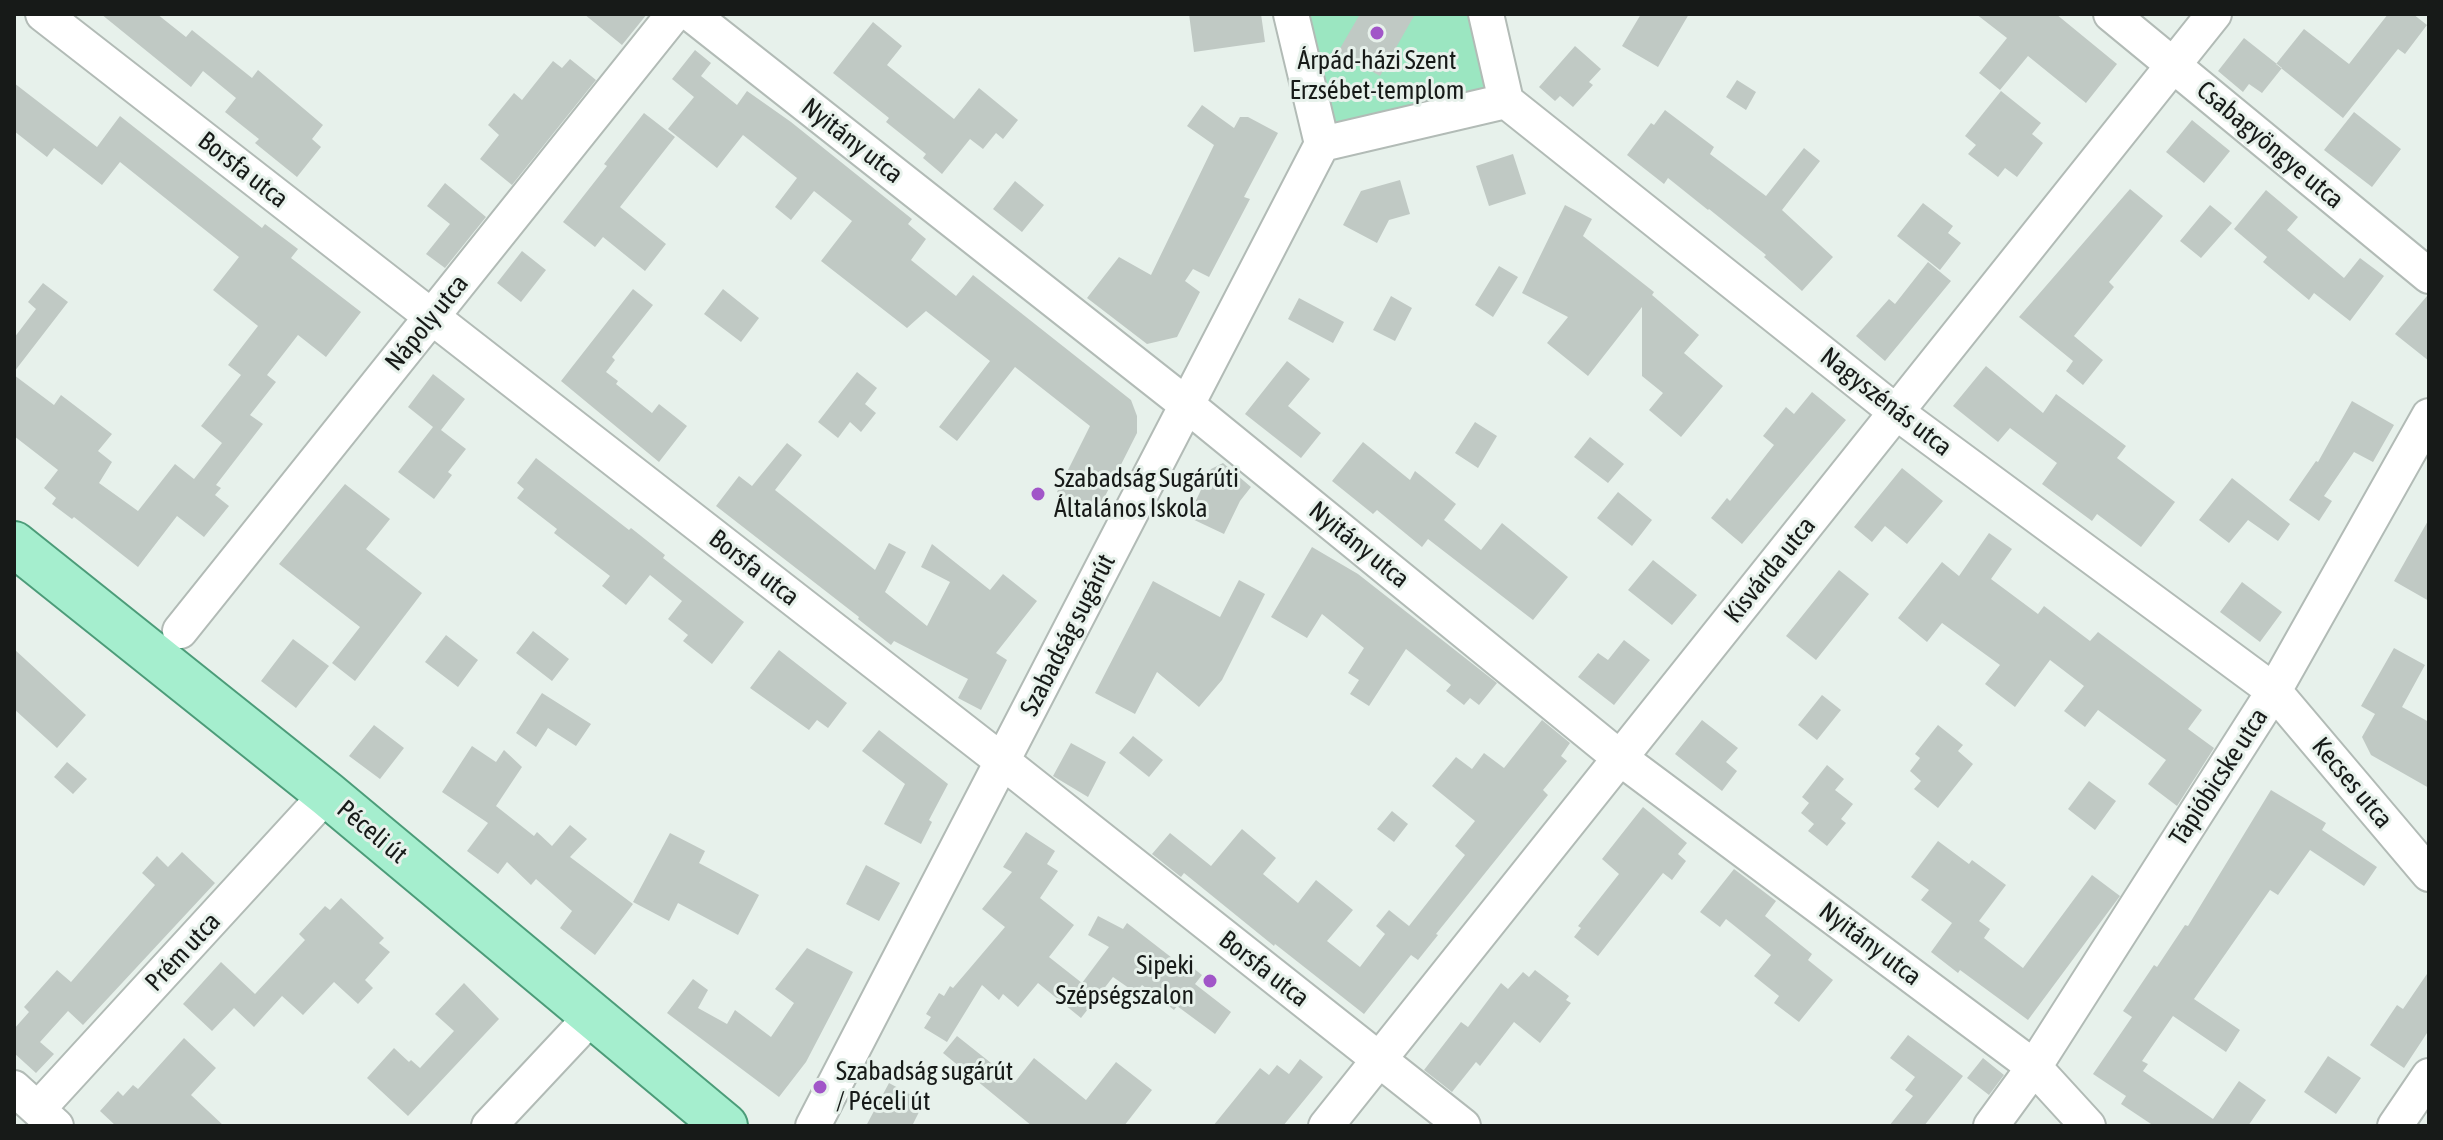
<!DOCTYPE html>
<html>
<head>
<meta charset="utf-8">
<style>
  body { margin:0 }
  #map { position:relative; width:2443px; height:1140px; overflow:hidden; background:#e7f1eb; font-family:"Asap Condensed",sans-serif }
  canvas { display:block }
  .frame { position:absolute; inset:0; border:16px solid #171a18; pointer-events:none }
</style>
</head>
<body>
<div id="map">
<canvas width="2443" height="1140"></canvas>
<div class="frame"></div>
</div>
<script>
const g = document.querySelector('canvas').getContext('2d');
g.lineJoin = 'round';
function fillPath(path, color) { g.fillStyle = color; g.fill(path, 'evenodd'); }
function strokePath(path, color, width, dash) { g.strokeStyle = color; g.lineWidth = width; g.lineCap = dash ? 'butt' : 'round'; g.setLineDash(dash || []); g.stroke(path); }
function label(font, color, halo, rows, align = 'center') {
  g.font = font + ' "Asap Condensed",sans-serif'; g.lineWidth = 6; g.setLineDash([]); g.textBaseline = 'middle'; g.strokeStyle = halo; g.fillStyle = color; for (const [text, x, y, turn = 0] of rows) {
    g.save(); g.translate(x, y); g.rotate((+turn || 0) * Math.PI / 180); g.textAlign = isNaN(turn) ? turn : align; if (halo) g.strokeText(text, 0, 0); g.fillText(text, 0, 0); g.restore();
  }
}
const green = new Path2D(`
  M1291 14H1486L1506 101 1322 144Z`);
const building = new Path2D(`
  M101 14H157L186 37 192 30 252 78 258 70 323 125 312 139 321 147 297 177 255 143 259 139 225 112 236 98 203 71 191 87Z
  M584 14H647L622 45Z
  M1189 14H1261L1265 42 1194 52Z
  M1360 14H1415L1380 76 1338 52Z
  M1641 14H1689L1658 67 1622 46Z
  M1976 14H2056L2117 64 2086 103 2028 56 2000 90 1979 73 2007 38Z
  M2388 14H2413L2427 25 2405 54 2398 49 2343 118 2276 64 2304 29 2349 64Z
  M873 22 902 46 887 65 954 119 979 88 1018 120 1003 139 996 133 983 149 970 139 942 174 923 158 926 154 886 122 889 118 833 73Z
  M2244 38 2282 68 2262 93 2249 84 2243 92 2218 71Z
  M1575 46 1601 69 1589 82 1593 85 1573 107 1560 96 1555 101 1539 87Z
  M695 50 711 63 701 76 737 105 747 91 791 122 912 219 908 224 926 239 911 260 956 296 973 275 1131 400 1137 416V433L1097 512 1057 492 1090 426 1015 367 957 441 939 427 990 361 926 311 907 328 821 261 852 221 814 191 791 220 775 207 797 178 743 135 717 168 668 129 694 97 672 79Z
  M570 59 596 80 512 185 480 159 499 135 488 125 514 93 522 100 553 61 562 68Z
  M1737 80 1756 92 1746 110 1726 97Z
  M14 83 97 147 120 116 262 228 265 224 298 249 291 258 361 312 326 357 298 335 267 375 276 382 250 415 263 424 216 485 221 488 215 495 229 506 204 537 177 516 138 567 74 517 72 519 52 504 56 498 44 488 58 470 14 436V375L54 405 61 395 112 434 98 451 112 462 99 483 138 511 175 464 194 479 222 443 201 426 241 375 228 365 258 326 213 290 239 257 120 162 102 185 54 148 47 157 14 131Z
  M2001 91 2041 123 2032 134 2043 143 2017 177 2005 168 1998 177 1968 154 1976 145 1965 136Z
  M1202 105 1234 128 1240 117H1248L1278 133 1244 197 1250 199 1209 277 1193 269 1185 281 1200 292 1177 337 1147 344 1087 298 1119 257 1151 275 1214 145 1187 126Z
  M1665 110 1714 147 1710 154 1766 196 1804 148 1820 161 1782 210 1833 257 1802 291 1764 257 1766 255 1709 209 1708 210 1668 178 1664 184 1627 155 1651 123 1654 125Z
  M2354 112 2401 149 2372 187 2324 150Z
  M644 113 675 137 620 207 666 244 645 271 603 237 595 247 563 222 607 166 604 164Z
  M2192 120 2230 151 2204 183 2166 152Z
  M1513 154 1526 194 1489 206 1476 166Z
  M1400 180 1410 214 1389 220 1377 243 1343 225 1361 191Z
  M1015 181 1044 205 1022 232 993 209Z
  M445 183 486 217 445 268 426 254 450 224 427 206Z
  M2130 189 2163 216 2109 282 2114 287 2074 336 2103 360 2083 385 2066 371 2073 361 2019 317Z
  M2266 190 2298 217 2287 230 2344 278 2360 258 2384 276 2350 321 2314 293 2309 300 2263 262 2267 257 2234 229Z
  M1923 203 1953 226 1948 233 1961 243 1940 270 1897 236Z
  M1565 205 1592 219 1583 236 1654 292 1652 295 1699 335 1684 353 1723 386 1681 437 1649 410 1663 393 1642 376V307L1588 376 1547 343 1568 317 1522 293Z
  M2210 205 2232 223 2201 258 2180 241Z
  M522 251 546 270 521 302 497 283Z
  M1928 262 1951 281 1885 361 1856 336 1889 299 1895 304Z
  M1499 266 1518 277 1493 317 1475 305Z
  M43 283 68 302 14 372V338L36 309 28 302Z
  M633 289 653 305 612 357 615 360 606 372 618 381 616 384 652 413 659 404 687 426 659 462 561 381Z
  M723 289 759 318 741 342 704 314Z
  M1391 296 1412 308 1395 341 1373 330Z
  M2427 296H2429V361L2395 334Z
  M1299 298 1344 322 1333 343 1288 319Z
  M1287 361 1310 379 1288 406 1321 433 1301 458 1245 414Z
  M1986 366 2043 413 2056 394 2126 446 2117 458 2175 502 2141 547 2097 514 2092 521 2042 484 2057 463 2010 428 1998 442 1953 406Z
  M857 372 877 388 865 404 876 413 861 432 850 422 838 438 818 422Z
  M433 374 465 399 441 430 466 449 448 472 452 475 434 499 398 472 433 427 408 407Z
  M1812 392 1846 420 1742 544 1711 518 1727 498 1730 501 1774 445 1763 436 1786 407 1794 414Z
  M2352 401 2394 425 2373 462 2354 452 2324 496 2332 501 2319 521 2289 500 2316 461 2318 462Z
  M1475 422 1497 436 1478 468 1455 453Z
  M1590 437 1624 464 1608 483 1574 457Z
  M1363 442 1410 480 1415 471 1456 504 1444 520 1481 550 1502 523 1568 577 1533 620 1428 539 1422 547 1377 510 1373 514 1332 481Z
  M787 443 802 455 775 490 875 570 889 543 906 552 885 592 927 626 950 582 921 567 932 544 990 590 1003 574 1037 601 996 653 1007 660 981 710 958 698 968 679 894 641 891 645 858 619 859 617 716 506 739 476 752 486Z
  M536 458 629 530 631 528 665 555 663 558 744 622 712 664 683 641 688 635 668 619 682 601 650 575 626 605 602 586 610 576 554 533 557 529 517 498 524 489 517 483Z
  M1223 463 1251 487 1240 501 1224 534 1188 517 1211 469Z
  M1902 468 1943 501 1907 544 1885 526 1872 542 1854 527Z
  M2232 478 2290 524 2278 541 2248 520 2229 543 2199 520Z
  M345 484 390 519 366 549 422 593 355 681 332 663 360 627 279 564Z
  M1618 492 1652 520 1632 546 1597 518Z
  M2429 519V601L2394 581Z
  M1989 533 2012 549 1991 579 2038 614 2044 606 2090 641 2098 632 2202 710 2188 729 2214 748 2177 806 2148 784 2166 760 2098 710 2085 727 2064 711 2084 686 2050 660 2015 707 1985 684 2000 665 1942 623 1927 642 1898 618 1942 562 1959 576Z
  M1312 547 1358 574 1497 683 1479 705 1470 698 1464 705 1446 691 1451 685 1406 649 1369 706 1350 694 1359 680 1348 673 1364 648 1322 614 1307 638 1271 617Z
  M1653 560 1697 595 1672 625 1628 590Z
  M1839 570 1869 594 1816 660 1786 636Z
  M1239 580 1265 594 1222 680 1199 707 1157 672 1135 714 1095 693 1153 581 1220 617Z
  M2242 582 2282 612 2260 642 2220 612Z
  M533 631 569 659 552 681 516 653Z
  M446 635 478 660 458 687 425 662Z
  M293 639 329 666 296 708 261 681Z
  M1624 640 1650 660 1614 705 1578 677 1598 653 1608 660Z
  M2394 648 2425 665 2402 707 2429 722V788L2371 755 2362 737 2375 714 2361 706Z
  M14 649 86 715 57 748 14 709Z
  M779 650 847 703 828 728 817 720 809 730 750 688Z
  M542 693 591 724 576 746 548 728 536 747 516 733Z
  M1822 695 1841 710 1817 740 1798 725Z
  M1542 720 1570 743 1561 756 1567 761 1543 790 1548 795 1436 934 1438 935 1418 960 1411 955 1364 1014 1275 944 1274 946 1184 873 1181 877 1152 854 1170 833 1211 866 1242 829 1276 858 1263 874 1298 903 1316 880 1353 910 1327 941 1360 967 1385 934 1376 926 1389 910 1409 926 1465 855 1455 846 1475 821 1432 786 1456 757 1472 769 1484 753 1504 768Z
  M1702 720 1738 748 1726 762 1737 771 1722 791 1675 754Z
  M374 725 404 748 380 779 349 756Z
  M1938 725 1963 745 1958 751 1973 764 1938 808 1914 789 1921 781 1910 771 1920 758 1915 754Z
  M879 730 948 784 929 820 932 822 921 844 884 824 905 784 862 751Z
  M1133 736 1163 760 1149 777 1119 753Z
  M1071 743 1106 762 1088 797 1053 776Z
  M472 746 496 762 504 750 522 767 496 806 534 836 537 832 552 846 570 825 587 839 570 857 633 904 595 955 560 928 572 911 536 879 531 885 507 862 498 874 467 851 488 823 442 792Z
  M67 762 87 779 73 794 54 777Z
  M1827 765 1844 779 1835 790 1853 804 1841 819 1846 823 1827 846 1808 831 1814 824 1801 813 1809 803 1802 797Z
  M2089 781 2116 801 2095 830 2068 809Z
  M2271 790 2326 823 2322 830 2377 867 2364 886 2310 850 2278 895 2270 890 2194 999 2240 1030 2226 1052 2173 1016 2142 1061 2148 1064 2143 1071 2213 1119 2239 1081 2266 1100 2248 1126H2154L2121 1104 2126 1096 2093 1074 2132 1017 2123 1011 2154 965 2157 967 2185 925 2188 926Z
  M1643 807 1687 843 1678 854 1686 861 1672 880 1663 873 1598 956 1574 937 1581 928 1578 926 1619 874 1602 859Z
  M1392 811 1408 824 1394 842 1377 829Z
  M1026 832 1055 851 1047 864 1058 871 1040 898 1074 925 1049 957 1082 983 1109 947 1088 935 1098 916 1123 929 1127 923 1176 961 1179 957 1202 975 1195 984 1231 1012 1215 1034 1177 1006 1174 1010 1142 985 1136 993 1113 977 1081 1018 1038 983 1018 1007 1003 994 999 1000 982 985 947 1042 924 1028 931 1017 926 1014 939 993 944 996 950 986 953 988 1005 927 982 909 1012 872 1003 867Z
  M670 833 705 851 699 863 759 895 738 935 678 903 669 921 633 902Z
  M1938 841 1969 864 1972 860 2006 885 1979 921 1990 929 1984 938 2023 968 2092 875 2120 896 2028 1020 1960 970 1958 973 1931 952 1952 923 1921 900 1929 890 1911 877Z
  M182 852 215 883 83 1025 68 1011 40 1042 54 1054 36 1073 14 1053V1029L29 1012 24 1007 57 970 71 982 155 885 142 873 157 856 168 867Z
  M866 865 900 883 879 921 846 904Z
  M1734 869 1776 901 1765 916 1812 954 1808 960 1833 980 1799 1022 1774 1003 1779 996 1754 976 1771 955 1726 919 1720 927 1700 912Z
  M341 898 384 938 379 943 390 952 365 980 373 988 358 1004 334 982 303 1015 282 996 254 1027 234 1008 212 1031 183 1004 221 962 255 994 305 940 299 934 325 906 330 910Z
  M807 948 853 972 806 1062 779 1097 667 1013 693 979 708 990 698 1008 727 1024 735 1010 771 1037 794 1003 775 989Z
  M1535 970 1569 996 1566 1000 1571 1003 1540 1043 1514 1022 1480 1066 1476 1062 1452 1092 1424 1070 1461 1022 1468 1027 1501 983 1508 989 1523 972 1529 977Z
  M2429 971V1030L2404 1068 2370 1045 2397 1005 2403 1009Z
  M464 983 499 1019 408 1116 367 1078 394 1048 409 1062 411 1060 420 1068 454 1031 435 1014Z
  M1908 1035 1963 1076 1924 1126H1889L1913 1096 1905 1090 1915 1077 1890 1058Z
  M957 1036 1015 1082 1034 1058 1086 1100 1116 1062 1152 1090 1124 1126H1032L943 1053Z
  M184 1038 216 1068 191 1095 224 1126H116L100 1111 118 1091 123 1096 133 1085 138 1089Z
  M2328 1056 2361 1078 2336 1114 2304 1092Z
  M1983 1058 2004 1075 1989 1095 1967 1078Z
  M1300 1059 1323 1077 1283 1126H1213L1260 1068 1269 1075 1277 1065 1289 1074Z
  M889 1083 924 1102 912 1126H866Z`);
const minor = new Path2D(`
  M43 14 1002 761 1463 1126
  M691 14 1187 405 1620 758 2034 1067 2088 1126
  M1291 14 1322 144
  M2111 14 2429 276
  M1506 101 1896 412 2274 691 2429 874
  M1322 144 1506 101 1486 14
  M180 631 674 14
  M14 1088 56 1126
  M38 1109 327 794
  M489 1126 593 1015
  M813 1126 1322 144
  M1326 1126 2214 14
  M1991 1126 2034 1067 2274 691 2429 416
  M2395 1126 2429 1076`);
const major = new Path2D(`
  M14 544 327 794 725 1126`);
const markers = [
  [1377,33,8,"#a156c8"],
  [1038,494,8,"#a156c8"],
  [1210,981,8,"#a156c8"],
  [820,1087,8,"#a156c8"]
];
const poiNames = [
  ["Árpád-házi Szent",1377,61,"center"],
  ["Erzsébet-templom",1377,91,"center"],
  ["Szabadság Sugárúti",1054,479],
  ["Általános Iskola",1054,509],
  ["Sipeki",1194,966,"right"],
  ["Szépségszalon",1194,996,"right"],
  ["Szabadság sugárút",836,1072],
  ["/ Péceli út",836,1102]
];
const streetNames = [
  ["Nyitány utca",852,141,38],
  ["Csabagyöngye utca",2270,145,40],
  ["Borsfa utca",243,170,38],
  ["Nápoly utca",427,323,-51],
  ["Nagyszénás utca",1886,402,38],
  ["Nyitány utca",1359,545,39],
  ["Borsfa utca",754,568,38],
  ["Kisvárda utca",1770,570,-51],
  ["Szabadság sugárút",1068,635,-63],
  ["Tápióbicske utca",2219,777,-57],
  ["Kecses utca",2352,783,50],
  ["Péceli út",372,832,40],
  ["Nyitány utca",1870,944,37],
  ["Prém utca",183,952,-47],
  ["Borsfa utca",1264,969,38]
];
fillPath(green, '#9be6c1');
fillPath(building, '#c0c9c4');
strokePath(minor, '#b2bbb6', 38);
strokePath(major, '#4c9c79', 48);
strokePath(minor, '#fff', 34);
strokePath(major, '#a5eece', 44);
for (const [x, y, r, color] of markers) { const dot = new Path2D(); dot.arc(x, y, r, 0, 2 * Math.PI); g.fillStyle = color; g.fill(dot); strokePath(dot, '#e7f1eb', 3); }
label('26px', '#171a18', '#e7f1eb', poiNames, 'left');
label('26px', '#171a18', '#e7f1eb', streetNames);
</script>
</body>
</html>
